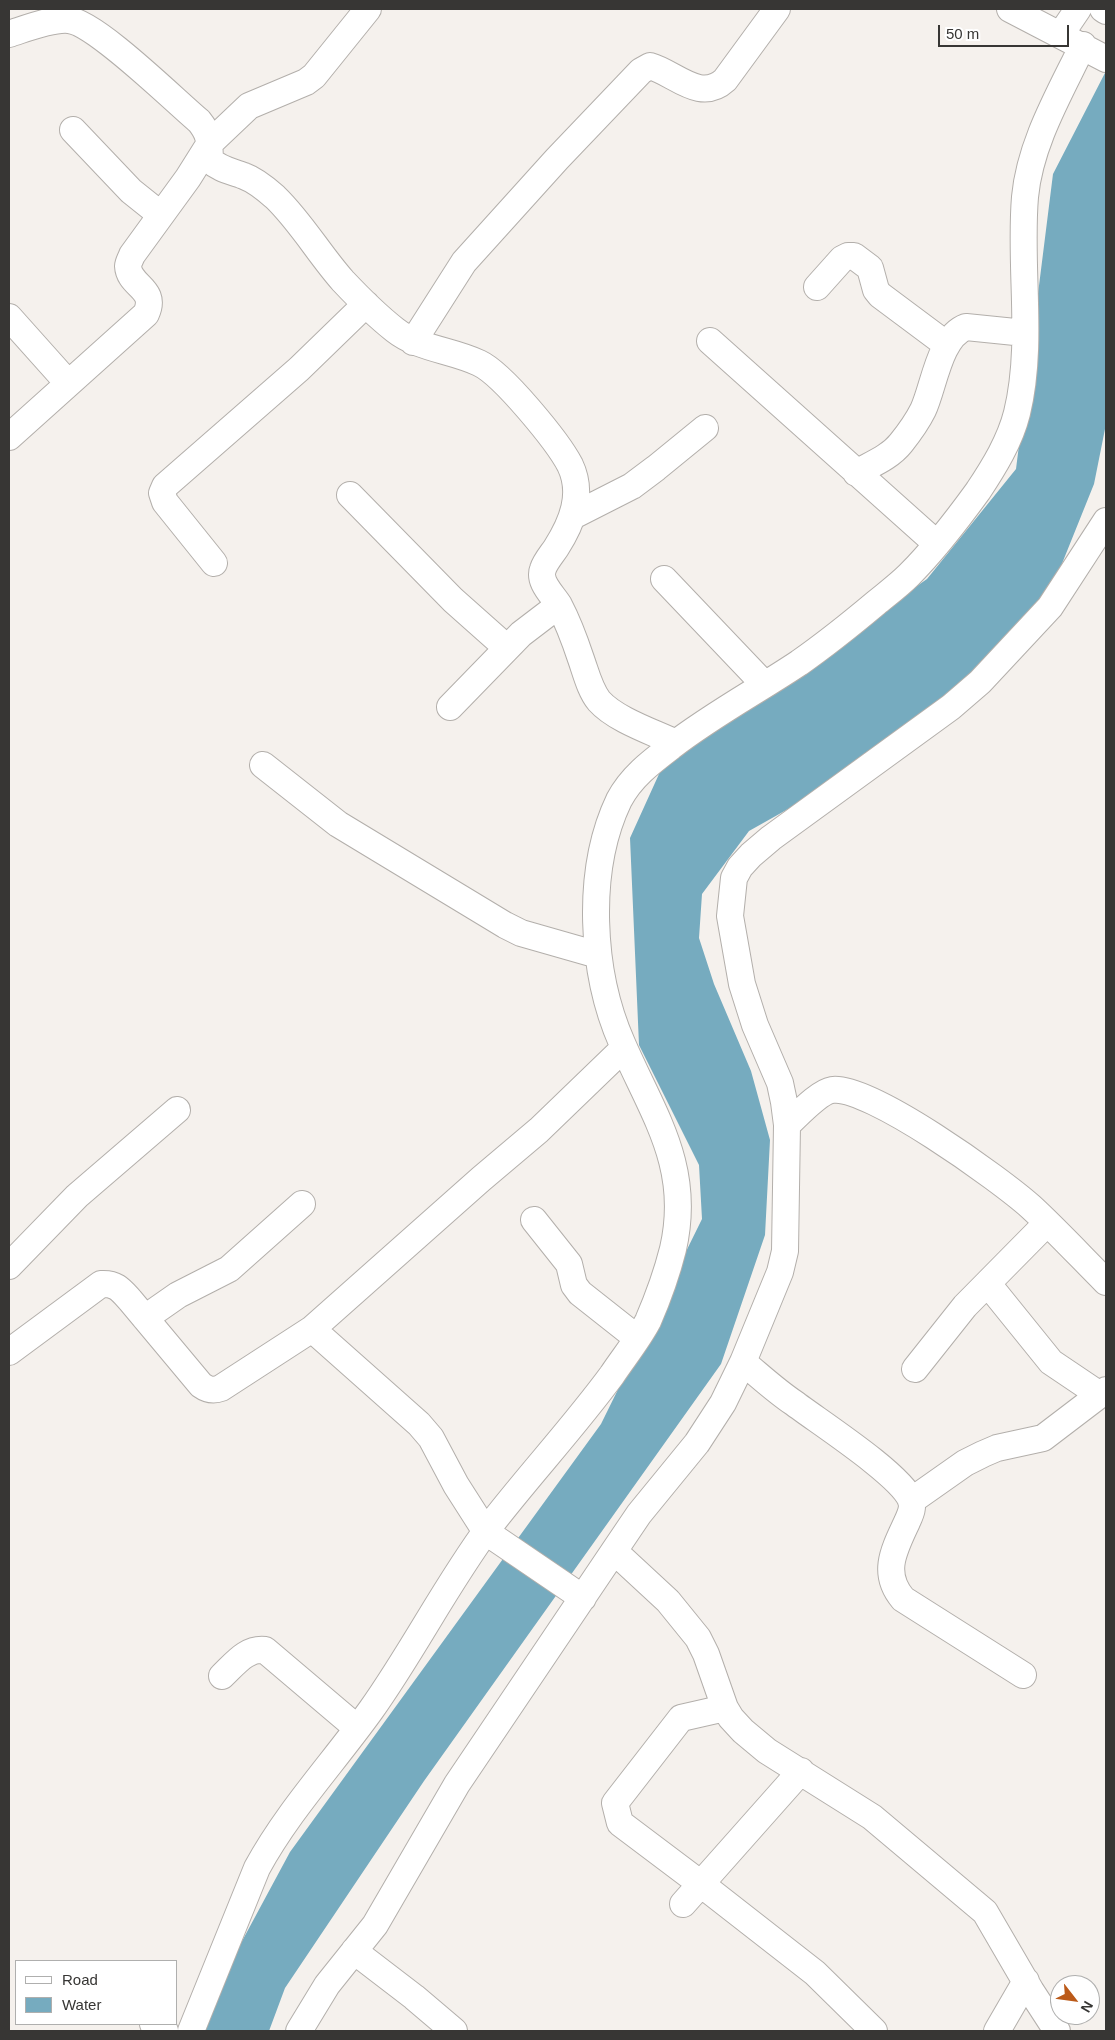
<!DOCTYPE html>
<html>
<head>
<meta charset="utf-8">
<style>
  body { margin:0 }
  #map { position:relative; width:1115px; height:2040px; overflow:hidden; background:#f5f1ed; font-family:Arial,sans-serif }
  canvas { display:block }
  .frame { position:absolute; inset:0; border:10px solid #373634; pointer-events:none }
  .legend { position:absolute; left:15px; top:1960px; width:162px; height:65px; box-sizing:border-box; background:#fff; border:1px solid #afafae; margin:0; padding:6px 9px; list-style:none; font-size:15px; color:#373634 }
  .legend li { display:flex; align-items:center; gap:10px; height:25px }
  .legend b { width:25px; border:1px solid #afafae }
  .north { position:absolute; left:1050px; top:1975px; width:50px; height:50px; box-sizing:border-box; background:#fff; border:1px solid #afafae; border-radius:50%; rotate:120deg; font-size:14px; font-weight:700; line-height:20px; text-align:center; color:#373634 }
  .north::after { content:''; display:block; margin:auto; width:18px; height:22px; background:#bb5a19; clip-path:polygon(50% 0,100% 100%,50% 72%,0 100%) }
  .scale { position:absolute; left:938px; top:25px; width:131px; height:22px; box-sizing:border-box; border:2px solid #373634; border-top:0; padding-left:6px; font-size:15px; line-height:18px; white-space:nowrap; color:#373634; -webkit-text-stroke:4px #fff; paint-order:stroke }
</style>
</head>
<body>
<div id="map">
<canvas width="1115" height="2040"></canvas>
<div class="frame"></div>
<ul class="legend">
<li><b style="height:6px;background:#fff"></b>Road</li>
<li><b style="height:14px;background:#76abbf"></b>Water</li>
</ul>
<div class="north">N</div>
<div class="scale">50 m</div>
</div>
<script>
const g = document.querySelector('canvas').getContext('2d');
g.lineJoin = 'round';
function fillPath(path, color) { g.fillStyle = color; g.fill(path, 'evenodd'); }
function strokePath(path, color, width, dash) { g.strokeStyle = color; g.lineWidth = width; g.lineCap = dash ? 'butt' : 'round'; g.setLineDash(dash || []); g.stroke(path); }
const water = new Path2D(`
  M1106 71V424L1094 484 1055 581 968 689 813 795 749 831 702 894 699 938 714 984 751 1071 770 1140 765 1235 721 1364 424 1781 285 1988 269 2031H196L206 2008 290 1852 601 1424 702 1219 699 1165 639 1045 630 838 664 763 927 579 1016 469 1053 174Z`);
const minor = new Path2D(`
  M1010 9 1106 59
  M1103 9 1106 11
  M9 34C25 29 52 18 69 20 96 23 174 100 199 121 211 136 209 142 210 160 220 170 232 171 244 176 255 180 266 189 275 197 301 222 319 254 343 281 359 298 376 315 395 330 419 349 452 350 479 363 503 374 558 442 570 465 584 494 572 523 556 548 552 554 545 562 543 569 538 582 553 595 559 605 568 622 575 641 581 659 586 673 590 690 599 701 616 720 653 732 676 743
  M1061 34 1078 9
  M73 130 131 191 161 215
  M817 287 842 259 848 256H854L870 268 876 290 880 295 947 345
  M9 317 68 383
  M710 341 937 544
  M413 342 464 262 557 159 641 71 650 66C675 73 700 103 725 80L777 9
  M9 437 146 314C158 288 129 287 128 266 128 263 131 258 132 255L188 178 210 143 249 106 306 82 314 76 368 9
  M856 473C872 464 890 457 901 443 909 433 917 422 923 410 934 387 939 337 966 327L1025 333
  M350 495 453 600 507 648
  M573 516 632 486 656 468 705 428
  M214 563 165 502 162 493 165 486 299 369 366 304
  M664 579 764 684
  M450 707 521 634 559 605
  M263 765 338 824 505 925 521 933 598 955
  M787 1125C798 1115 819 1092 832 1090 868 1084 1001 1180 1031 1207 1057 1231 1081 1257 1106 1282
  M534 1220 569 1264 574 1285 580 1293 637 1338
  M9 1266 77 1196 177 1110
  M988 1284 1051 1362 1100 1395
  M145 1318 178 1295 229 1269 302 1204
  M312 1329 419 1424 431 1438 456 1485 486 1532 583 1598
  M9 1352 101 1284C116 1283 121 1290 130 1300L201 1385C208 1390 213 1391 221 1388L312 1329 481 1179 539 1130 624 1048
  M743 1362C760 1376 776 1391 794 1403 819 1422 900 1474 911 1500 914 1508 910 1515 907 1522 894 1550 881 1573 903 1599L1023 1675
  M915 1369 965 1306 1047 1223
  M911 1501 965 1463 983 1454 997 1448 1043 1438 1106 1390
  M614 1551 668 1601 698 1638 706 1654 725 1708 731 1718 743 1731 767 1751 872 1817 985 1912 1031 1991 1057 2031
  M222 1676C235 1664 246 1648 265 1650L357 1728
  M725 1708 681 1718 615 1803 620 1823 701 1884 815 1973 874 2031
  M683 1904 801 1771
  M354 1951 414 1997 454 2031
  M153 2024 165 2031
  M191 2031 257 1868C288 1811 333 1763 371 1710 413 1651 446 1585 489 1527 529 1475 573 1428 612 1375 624 1357 638 1340 648 1321 658 1298 667 1273 673 1249 692 1166 653 1115 622 1043 591 973 585 871 619 800 631 777 651 762 672 746 712 715 757 691 799 663 826 644 851 624 876 603 887 594 899 585 909 575 935 549 957 520 978 491 994 467 1010 441 1017 413 1034 343 1019 268 1025 197 1030 143 1060 93 1083 45
  M299 2031 327 1985 375 1925 457 1784 614 1551 639 1514 697 1443 723 1403 743 1362 780 1272 785 1251 787 1125 784 1102 780 1083 755 1025 742 984 730 916 734 878 740 867 751 855 771 838 951 707 980 682 1050 607 1106 521
  M997 2031 1026 1981`);
fillPath(water, '#76abbf');
strokePath(minor, '#b3afab', 28);
strokePath(minor, '#fff', 26);
</script>
</body>
</html>
